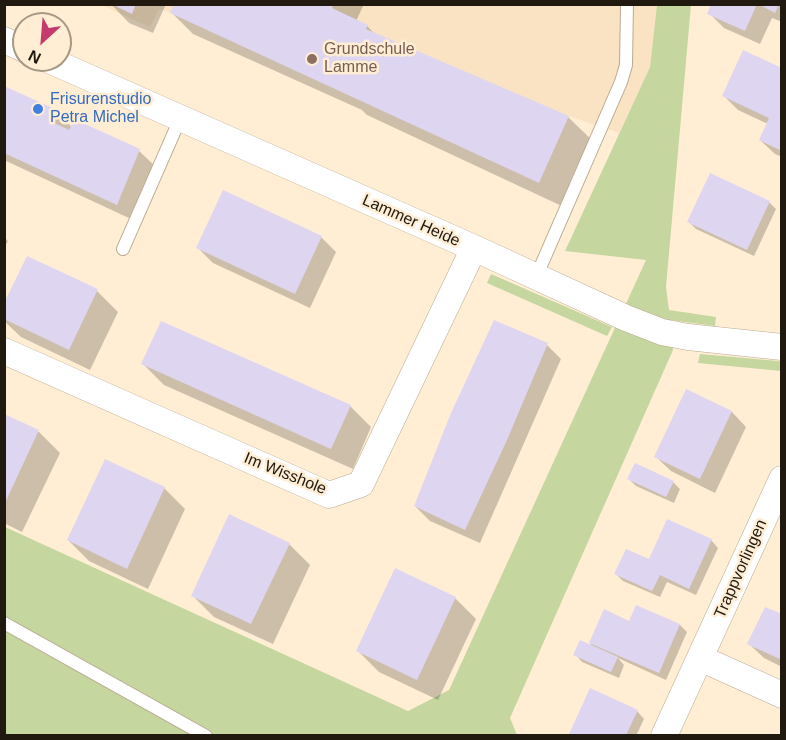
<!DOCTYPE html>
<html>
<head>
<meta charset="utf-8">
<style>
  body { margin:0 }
  #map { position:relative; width:786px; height:740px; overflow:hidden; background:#ffeed4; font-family:Arial,sans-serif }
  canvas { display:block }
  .frame { position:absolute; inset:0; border:6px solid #1f1910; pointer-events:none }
  .north { position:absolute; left:12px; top:12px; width:60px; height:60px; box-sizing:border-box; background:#ffeed4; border:2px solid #a59986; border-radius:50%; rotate:206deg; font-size:16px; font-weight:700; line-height:24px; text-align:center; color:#1f1910 }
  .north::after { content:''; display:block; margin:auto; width:21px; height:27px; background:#c5396c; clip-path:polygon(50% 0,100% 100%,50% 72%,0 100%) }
</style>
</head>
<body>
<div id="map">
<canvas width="786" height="740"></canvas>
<div class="frame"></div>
<div class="north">N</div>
</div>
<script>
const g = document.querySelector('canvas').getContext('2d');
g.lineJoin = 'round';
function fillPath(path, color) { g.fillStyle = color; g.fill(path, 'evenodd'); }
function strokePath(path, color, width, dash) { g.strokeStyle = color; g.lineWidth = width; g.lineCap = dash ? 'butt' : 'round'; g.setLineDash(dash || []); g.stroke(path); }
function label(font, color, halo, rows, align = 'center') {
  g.font = font + ' Arial,sans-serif'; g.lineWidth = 5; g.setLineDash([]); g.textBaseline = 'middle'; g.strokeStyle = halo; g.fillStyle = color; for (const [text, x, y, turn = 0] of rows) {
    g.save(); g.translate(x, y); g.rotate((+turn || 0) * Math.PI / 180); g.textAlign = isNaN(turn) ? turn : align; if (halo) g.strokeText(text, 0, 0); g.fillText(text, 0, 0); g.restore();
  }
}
const built = new Path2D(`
  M101 5H657L650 67 619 133 569 116 539 183 170 13 159 9 150 27Z`);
const green = new Path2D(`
  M657 5H691L666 287 669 310 716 317 715 326 670 320 673 350 510 718 517 735 5 736V527L408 711 449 690 646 260 565 251 650 67Z
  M491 274 612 327 607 336 487 283Z
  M700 354 778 361 781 362V371L698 363Z`);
const shadow = new Path2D(`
  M111 4H166L153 33 129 23Z
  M175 4H364L356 21 367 26 376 35 568 117 595 143 566 208 367 115 362 110 193 34 172 13Z
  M713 4H782V22L772 18 760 44 724 28 709 13Z
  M782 70V157L775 154 760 140 768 124 738 110 723 95Z
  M4 88 56 112 72 127 75 121 139 151 154 165 131 219 4 160Z
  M769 202 776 209 754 256 696 229 688 221Z
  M4 237 8 241 4 248Z
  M321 237 336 252 310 308 213 263 198 248Z
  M97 291 118 312 90 370 21 337 4 321V306Z
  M547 345 561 359 480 543 430 521 415 506Z
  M143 364 350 406 371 427 353 469 164 385Z
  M687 391 732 412 746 427 715 493 671 471 656 457Z
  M4 416 39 432 60 453 22 532 4 523Z
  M629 479 673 482 680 489 674 503 636 486Z
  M164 488 185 509 148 589 89 561 68 540Z
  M711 540 718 548 696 595 667 582 660 597 623 581 616 574Z
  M289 544 310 565 273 644 214 617 193 596Z
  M455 598 476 619 438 700 379 672 358 651Z
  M637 607 680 625 687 632 666 680 618 658 624 665 619 678 582 662 575 654 590 646 605 611 630 623Z
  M782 616V667L764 658 749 644Z
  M591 690 637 711 644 719 636 736H569Z`);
const building = new Path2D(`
  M111 4H136L132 14Z
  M174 4H334L332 8 368 25 366 29 569 116 539 183 170 13Z
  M711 4H757L745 31 707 14Z
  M758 4H779L775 13Z
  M743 50 782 68V151L759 140 769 118 722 96Z
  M4 86 57 110 52 122 69 130 74 119 140 149 117 205 4 153Z
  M710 173 770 201 747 250 687 222Z
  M223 190 322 236 295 294 196 248Z
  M27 256 98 289 69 350 4 319V303Z
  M494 320 548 343 507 440 465 530 414 506 451 413Z
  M161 321 351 405 331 449 141 364Z
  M686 389 732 411 700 479 654 457Z
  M4 414 39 430 4 505Z
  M105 459 165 487 127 569 67 540Z
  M635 463 674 481 666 497 627 479Z
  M229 514 290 543 251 624 191 596Z
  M667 519 712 539 689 589 660 575 652 591 614 574 626 549 649 559Z
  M395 568 456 597 417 680 356 651Z
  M636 605 680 624 659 673 589 643 604 609 629 621Z
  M765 607 782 614V660L747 644Z
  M580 640 618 657 611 672 573 655Z
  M590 688 638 710 626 735H572L569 734Z`);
const lane = new Path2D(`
  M123 249 180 119
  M536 277 621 82 626 65 627 4
  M4 623 206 736`);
const street = new Path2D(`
  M4 40 24 49
  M49 60 474 248 626 318 662 332 688 337 782 347
  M4 351 329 495 361 484 474 248
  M700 658 782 695
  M664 736 782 479`);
const markers = [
  [312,59,6,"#8d6e63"],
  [38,109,6,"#3f7fe0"]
];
const educationNames = [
  ["Grundschule",324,50],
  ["Lamme",324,68]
];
const shopNames = [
  ["Frisurenstudio",50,100],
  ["Petra Michel",50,118]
];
const streetNames = [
  ["Lammer Heide",411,221,24],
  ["Im Wisshole",285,474,22],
  ["Trappvorlingen",741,569,-66]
];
fillPath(built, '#f9e3c3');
fillPath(green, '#c6d69f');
fillPath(shadow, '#0003');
fillPath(building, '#ded5f1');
strokePath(lane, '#baaa92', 14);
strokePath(street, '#baaa92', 27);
strokePath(lane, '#fff', 12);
strokePath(street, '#fff', 26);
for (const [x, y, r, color] of markers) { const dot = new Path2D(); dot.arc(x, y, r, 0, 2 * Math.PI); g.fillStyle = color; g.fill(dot); strokePath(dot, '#ffeed4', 2); }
label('16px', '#785e54', '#ffeed4', educationNames, 'left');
label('16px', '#366cbe', '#ffeed4', shopNames, 'left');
label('16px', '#1f1910', '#ffeed4', streetNames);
</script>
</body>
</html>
